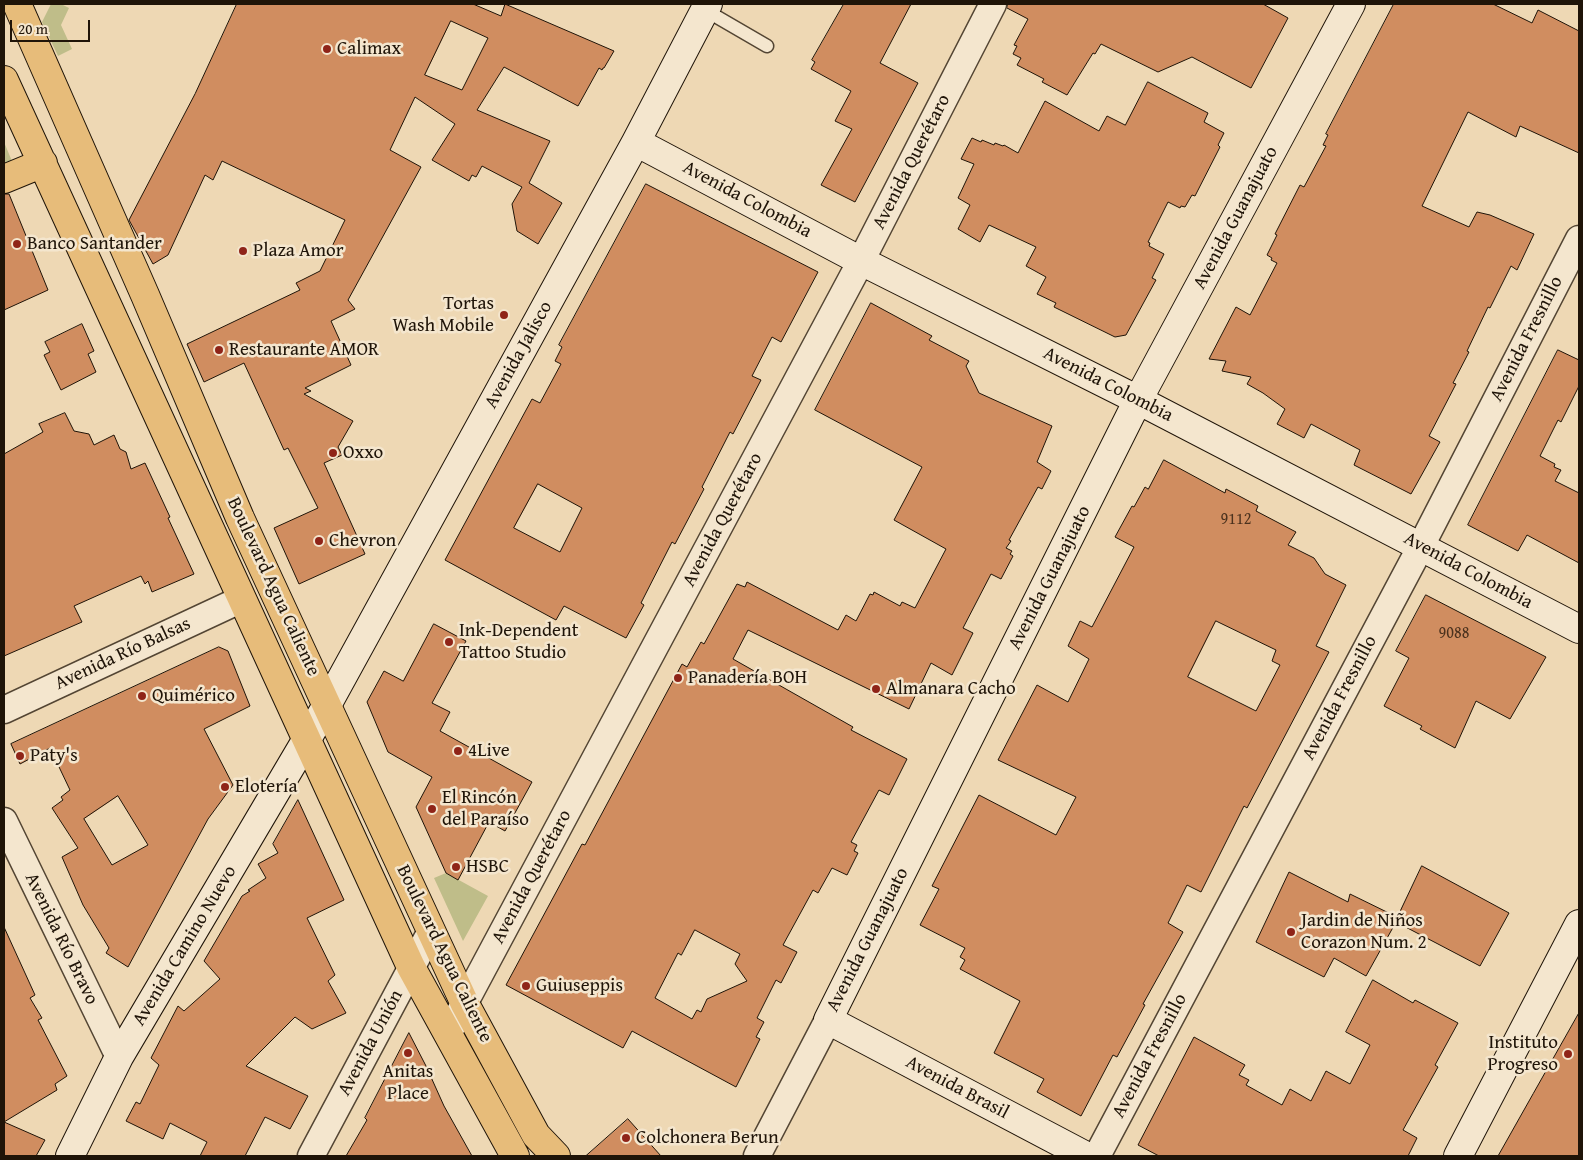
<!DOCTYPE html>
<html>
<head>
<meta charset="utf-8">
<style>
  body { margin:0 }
  #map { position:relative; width:1583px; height:1160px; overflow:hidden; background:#eed8b4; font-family:"Gentium Book Plus",serif }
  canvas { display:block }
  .frame { position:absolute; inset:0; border:5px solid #1f1408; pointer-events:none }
  .scale { position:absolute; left:10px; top:20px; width:80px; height:22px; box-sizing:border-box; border:2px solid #1f1408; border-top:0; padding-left:6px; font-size:15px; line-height:18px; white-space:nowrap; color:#1f1408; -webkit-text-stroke:4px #f4e6ce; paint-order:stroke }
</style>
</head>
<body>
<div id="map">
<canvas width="1583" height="1160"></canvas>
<div class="frame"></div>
<div class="scale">20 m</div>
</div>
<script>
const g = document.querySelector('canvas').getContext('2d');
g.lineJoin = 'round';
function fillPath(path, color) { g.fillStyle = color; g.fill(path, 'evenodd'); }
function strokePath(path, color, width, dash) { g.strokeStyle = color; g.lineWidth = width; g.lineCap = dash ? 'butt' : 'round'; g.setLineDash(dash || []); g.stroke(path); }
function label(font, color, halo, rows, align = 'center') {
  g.font = font + ' "Gentium Book Plus",serif'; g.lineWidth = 5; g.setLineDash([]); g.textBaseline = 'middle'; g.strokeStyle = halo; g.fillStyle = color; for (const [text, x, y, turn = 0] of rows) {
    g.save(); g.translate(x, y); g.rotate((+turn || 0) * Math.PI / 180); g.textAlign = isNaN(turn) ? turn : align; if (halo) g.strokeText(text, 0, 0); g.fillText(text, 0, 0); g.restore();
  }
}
const green = new Path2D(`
  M51 4H61L69 8 61 25 72 49 58 56 42 22Z
  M4 142 14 166 4 170Z
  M446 873 488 896 463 941 434 878Z`);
const building = new Path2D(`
  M237 4H473L501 16 505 4 614 51 604 68H603L602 70 599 68 578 106 504 67 477 110 550 141 529 183 562 203 538 244 517 231 512 204 522 187 482 166 476 177 472 175 469 181 432 160 455 124 415 97 390 150 421 167 348 300 355 309 331 321 351 365 305 388 311 391 304 394 353 421 338 447 342 455 324 463 365 554 299 584 274 528 318 508 288 448 284 450 244 363 204 382 187 344 300 290 296 283 320 271 345 220 222 161 213 180 205 175 168 255 153 264 129 220 195 94ZM451 21 488 38 462 90 425 75Z
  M844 4H911L880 63 918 83 855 202 821 185 852 129 835 121 851 91 811 69 815 62 812 60Z
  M1008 4H1263L1288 18 1251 88 1192 57 1158 72 1101 44 1095 54 1093 53 1067 95 1042 82 1044 79 1017 65 1021 58 1013 54 1017 46 1014 45 1028 19 1007 8Z
  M1394 4H1493L1532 23 1538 10 1579 31V153L1520 126 1516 137 1468 112 1422 206 1469 227 1477 212 1490 215 1534 234 1517 270 1511 266 1490 308 1488 307 1467 351 1469 352 1453 383 1456 384 1429 436 1440 442 1411 494 1354 465 1360 450 1311 424 1304 438 1277 424 1285 409 1263 393 1247 384 1251 377 1222 371 1226 361 1209 359 1236 307 1250 315 1277 263 1271 260 1272 258 1267 255 1277 235 1275 234 1300 185 1304 187 1326 146 1323 145 1328 135 1326 134Z
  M1148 82 1208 113 1204 122 1224 133 1218 145 1220 147 1195 196 1192 195 1185 207 1181 206 1180 208 1168 202 1148 242 1150 243 1149 246 1164 254 1152 278 1156 280 1126 335 1115 337 1054 307 1056 303 1037 294 1046 277 1026 266 1036 247 989 225 980 242 958 229 970 205 958 198 974 164 961 159 972 138 981 142 982 140 994 145 995 143 1003 146 1004 145 1018 153 1045 101 1099 131 1107 116 1125 125Z
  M646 184 818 272 781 342 772 337 752 376 761 380 733 434 730 432 702 487 704 489 675 544 672 542 641 603 644 605 626 638 564 606 556 620 445 560 532 399 540 403 561 364 555 361 562 347 559 345ZM538 484 582 508 560 552 514 528Z
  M4 194H9L48 290 4 310Z
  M871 303 932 336 929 340 969 361 966 366 979 393 1052 426 1037 462 1051 471 1042 489 1038 487 1009 540 1011 541 1006 548 1012 551 1010 554 1013 556 1001 579 991 574 963 628 973 633 952 675 931 663 909 709 748 630 733 659 853 727 851 730 907 759 889 795 879 790 851 842 857 845 854 851 858 853 847 875 832 868 818 893 813 890 783 945 797 952 781 983 776 980 757 1018 764 1022 756 1037 760 1039 736 1087 632 1031 623 1048 506 985 582 844 585 845 682 664 687 667 701 642 704 644 737 584 745 587 747 582 838 630 846 615 856 621 870 594 873 595 874 592 900 606 902 602 915 608 946 549 894 520 922 467 815 410ZM695 930 740 954 735 964 747 981 707 999 701 1012 697 1010 692 1019 655 998 678 953 681 955Z
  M82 324 94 351 88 354 96 372 61 390 44 355 50 352 45 342Z
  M1558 350 1579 360V386L1561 422 1558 420 1540 456 1555 464 1554 467 1561 470 1555 481 1579 493V563L1527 535 1518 551 1468 525Z
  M65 413 74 431 89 434 94 445 114 435 120 449 126 452 131 469 145 463 170 517 168 518 194 574 152 592 148 581 145 584 141 576 74 606 82 622 4 656V454L43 432 39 424Z
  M1164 460 1225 493 1226 489 1258 506 1256 511 1296 532 1288 545 1314 558 1325 574 1346 585 1316 646 1329 652 1247 808 1244 806 1201 892 1187 885 1168 923 1183 932 1143 1004 1145 1005 1117 1057 1113 1055 1081 1116 1037 1092 1044 1079 994 1053 1020 1001 960 969 965 960 960 957 965 948 920 925 939 889 932 886 979 795 1056 835 1076 797 998 760 1037 685 1068 702 1089 659 1068 646 1080 621 1092 627 1134 547 1115 537 1132 506 1134 507 1145 487 1148 489ZM1216 621 1276 650 1272 661 1280 665 1256 711 1188 677Z
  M1426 595 1546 657 1510 719 1476 701 1455 748 1420 729 1422 726 1384 706 1409 658 1396 651Z
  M434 624 466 641 432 703 450 712 440 731 532 782 505 831 489 822 458 880 446 873 416 807 432 777 388 752 367 702 384 671 403 681Z
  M219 647 228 651 250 706 204 729 233 785 208 819 128 967 106 953 109 948 83 905 62 857 78 848 52 808 63 800 61 797 70 790 50 748 20 764 11 744ZM118 796 148 845 112 865 84 819Z
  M298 800 344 900 307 918 335 975 328 981 346 1013 312 1029 295 1017 246 1066 308 1096 290 1129 265 1117 245 1156H200L207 1142 170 1123 163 1139 126 1121 136 1102 140 1104 159 1065 151 1058 178 1006 184 1011 220 979 204 961 242 896 250 891 248 890 266 878 258 864 278 853 273 844Z
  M1422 866 1509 913 1480 966 1396 922 1366 976 1334 958 1324 977 1256 942 1289 872 1348 902 1350 894 1397 917Z
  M4 927 35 995 30 998 42 1018 38 1020 67 1076 55 1084 57 1090 4 1122Z
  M1373 980 1413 1003 1415 1000 1458 1023 1435 1065 1438 1067 1403 1130 1417 1138 1408 1156H1159L1138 1145 1194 1037 1245 1065 1239 1075 1249 1080 1246 1085 1282 1105 1290 1089 1311 1101 1326 1071 1350 1084 1370 1045 1346 1032Z
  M1579 1013V1156H1498L1533 1094Z
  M409 1033 426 1066 444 1106 472 1156H346L367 1120 365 1118Z
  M628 1119 661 1156H586Z
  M4 1122 45 1140 36 1156H4Z`);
const lane = new Path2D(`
  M705 10 767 46`);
const street = new Path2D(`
  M4 710 242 599
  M4 821 119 1057
  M448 1034 861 261 993 4
  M311 1156 431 931
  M757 1156 828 1020
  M1097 1156 1421 546 1579 239`);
const secondary = new Path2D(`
  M636 142 861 261 1138 400 1579 629
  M70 1156 119 1057 327 705 636 142 708 4
  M1086 1156 828 1020 1138 400 1351 4
  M1458 1156 1579 924`);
const primary = new Path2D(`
  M17 4 145 295 240 518 465 1004 536 1135 556 1156
  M4 80 411 967 515 1156
  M4 179 43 163`);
const markers = [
  [327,49,5,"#8f2418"],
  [17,244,5,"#8f2418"],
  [243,251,5,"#8f2418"],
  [504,315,5,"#8f2418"],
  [219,350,5,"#8f2418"],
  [333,453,5,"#8f2418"],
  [319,541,5,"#8f2418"],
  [449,642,5,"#8f2418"],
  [678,678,5,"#8f2418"],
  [876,689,5,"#8f2418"],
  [142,696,5,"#8f2418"],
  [458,751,5,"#8f2418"],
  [20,756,5,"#8f2418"],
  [225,787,5,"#8f2418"],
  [432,809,5,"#8f2418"],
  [456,867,5,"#8f2418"],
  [1291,932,5,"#8f2418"],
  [526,986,5,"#8f2418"],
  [408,1053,5,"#8f2418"],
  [1568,1054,5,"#8f2418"],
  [626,1138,5,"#8f2418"]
];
const numberNames = [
  ["9112",1236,520],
  ["9088",1454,634]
];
const poiNames = [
  ["Calimax",337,49],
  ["Banco Santander",27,244],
  ["Plaza Amor",253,251],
  ["Tortas",494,304,"right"],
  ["Wash Mobile",494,326,"right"],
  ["Restaurante AMOR",229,350],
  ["Oxxo",343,453],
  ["Chevron",329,541],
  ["Ink-Dependent",459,631],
  ["Tattoo Studio",459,653],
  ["Panadería BOH",688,678],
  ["Almanara Cacho",886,689],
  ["Quimérico",152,696],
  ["4Live",468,751],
  ["Paty's",30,756],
  ["Elotería",235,787],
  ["El Rincón",442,798],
  ["del Paraíso",442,820],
  ["HSBC",466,867],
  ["Jardin de Niños",1301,921],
  ["Corazon Num. 2",1301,943],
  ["Guiuseppis",536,986],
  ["Instituto",1558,1043,"right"],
  ["Progreso",1558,1065,"right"],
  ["Anitas",408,1072,"center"],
  ["Place",408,1094,"center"],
  ["Colchonera Berun",636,1138]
];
const streetNames = [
  ["Avenida Querétaro",912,162,-63],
  ["Avenida Colombia",747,200,28],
  ["Avenida Guanajuato",1236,218,-62],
  ["Avenida Fresnillo",1527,339,-63],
  ["Avenida Jalisco",519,355,-61],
  ["Avenida Colombia",1108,385,27],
  ["Avenida Querétaro",723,520,-62],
  ["Avenida Colombia",1468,571,28],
  ["Avenida Guanajuato",1050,578,-63],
  ["Boulevard Agua Caliente",273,587,65],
  ["Avenida Río Balsas",123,654,-25],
  ["Avenida Fresnillo",1340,698,-62],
  ["Avenida Querétaro",532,877,-62],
  ["Avenida Río Bravo",61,939,64],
  ["Avenida Guanajuato",868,940,-63],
  ["Avenida Camino Nuevo",185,946,-59],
  ["Boulevard Agua Caliente",444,954,64],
  ["Avenida Unión",371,1043,-62],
  ["Avenida Fresnillo",1150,1056,-62],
  ["Avenida Brasil",957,1088,28]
];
fillPath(green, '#bfbd89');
fillPath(building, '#d08d60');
strokePath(building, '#1f1408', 1);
strokePath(lane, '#534533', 15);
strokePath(street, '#534533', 29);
strokePath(secondary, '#1f1408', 30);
strokePath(primary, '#1f1408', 30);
strokePath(lane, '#f4e6ce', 12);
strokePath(street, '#f4e6ce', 26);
strokePath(secondary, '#f4e6ce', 28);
strokePath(primary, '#e7bc7a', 28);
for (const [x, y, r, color] of markers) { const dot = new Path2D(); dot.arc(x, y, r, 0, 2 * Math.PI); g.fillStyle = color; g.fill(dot); strokePath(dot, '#f4e6ce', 2); }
label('16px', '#4b321e', null, numberNames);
label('19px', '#1f1408', '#f4e6ce', poiNames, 'left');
label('19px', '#1f1408', '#f4e6ce', streetNames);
</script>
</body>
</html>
